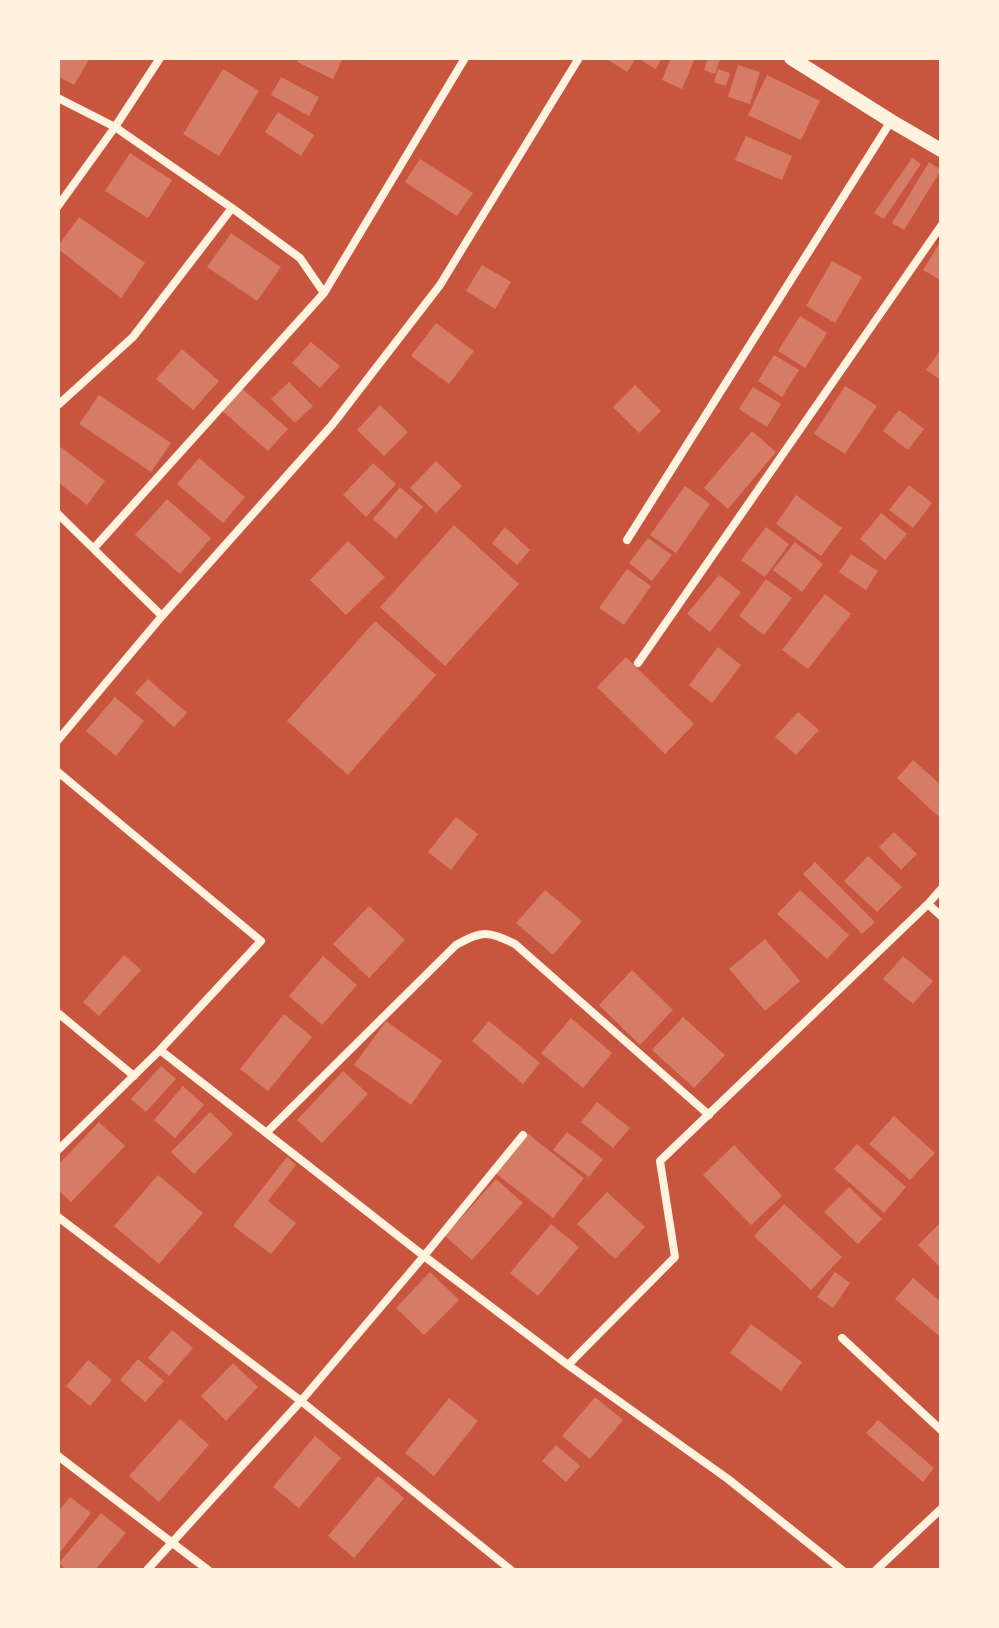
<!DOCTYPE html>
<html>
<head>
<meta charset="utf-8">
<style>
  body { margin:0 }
  #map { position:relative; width:999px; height:1628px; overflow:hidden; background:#c8553d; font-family:"Titillium Web",sans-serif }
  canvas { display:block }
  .frame { position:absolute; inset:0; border:60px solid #fff3e0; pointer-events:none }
</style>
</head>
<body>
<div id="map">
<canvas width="999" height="1628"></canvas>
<div class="frame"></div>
</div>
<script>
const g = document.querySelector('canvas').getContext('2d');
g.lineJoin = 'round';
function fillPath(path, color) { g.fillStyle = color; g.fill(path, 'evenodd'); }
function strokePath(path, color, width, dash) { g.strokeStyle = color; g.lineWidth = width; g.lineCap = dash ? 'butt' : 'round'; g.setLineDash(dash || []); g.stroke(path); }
const building = new Path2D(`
  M61 58H90L74 85 58 76V63Z
  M300 58H343L333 79 297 62Z
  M605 58H636L627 72Z
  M643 58H662L656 69 642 61Z
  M671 58H695L682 89 662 80Z
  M708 58 720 60 715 74 704 70Z
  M738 65 760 72 750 104 728 97Z
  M223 69 259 91 219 156 183 134Z
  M718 69 730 73 726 86 714 82Z
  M767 75 820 101 801 140 748 115Z
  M281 77 319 97 309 116 271 95Z
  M278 112 314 135 301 156 265 132Z
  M746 136 792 156 782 180 735 160Z
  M130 153 172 180 148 218 105 191Z
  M912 158 921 164 884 219 874 213Z
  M420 159 473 193 457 216 405 182Z
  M929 162 941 170 904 230 892 223Z
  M79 217 145 263 121 298 58 249V246Z
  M231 233 281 267 257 301 207 267Z
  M941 241V278L940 280 923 270Z
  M832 261 862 277 835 323 806 306Z
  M482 265 511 282 495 309 466 291Z
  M800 316 827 333 805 368 778 351Z
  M436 323 474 351 449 384 411 356Z
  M311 342 340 366 320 388 292 363Z
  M182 349 219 381 193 410 156 379Z
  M941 349V380L926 370Z
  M774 355 799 370 782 397 758 381Z
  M289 382 313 406 295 423 271 399Z
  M635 385 661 411 639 433 613 407Z
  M239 386 288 429 268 451 219 408Z
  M845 386 877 406 845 454 814 434Z
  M753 387 781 404 767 427 739 409Z
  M99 395 171 443 151 472 79 424Z
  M380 405 408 432 384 456 357 430Z
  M899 410 924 429 908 450 883 431Z
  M752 431 776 452 728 509 704 488Z
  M61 447 105 481 87 505 58 482V451Z
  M199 458 245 497 223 523 177 484Z
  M436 461 462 486 436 513 410 488Z
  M373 463 396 484 366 517 343 495Z
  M909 485 932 503 913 528 889 510Z
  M685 486 710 504 676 553 650 535Z
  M400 487 423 507 396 539 373 519Z
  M796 495 842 528 821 556 776 524Z
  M167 499 211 538 180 574 135 535Z
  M881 513 907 534 885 560 860 539Z
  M454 525 519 584 445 666 380 607Z
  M505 527 530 550 517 565 492 543Z
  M766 527 789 544 765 577 741 560Z
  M648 538 672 555 652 581 629 563Z
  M348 541 385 577 346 615 310 580Z
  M795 542 823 564 802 592 773 570Z
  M851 554 878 571 866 590 839 572Z
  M627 569 651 586 624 625 599 608Z
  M719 575 741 592 710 632 687 614Z
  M766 579 792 598 764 635 739 616Z
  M825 594 851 614 808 669 782 650Z
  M375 621 436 675 348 775 287 721Z
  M718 647 741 665 712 703 689 685Z
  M626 657 694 724 665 754 597 687Z
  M148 679 187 713 174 727 135 693Z
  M115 697 144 721 116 756 86 731Z
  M798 712 819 730 796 755 775 737Z
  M913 760 941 785V819L897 778Z
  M456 817 478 834 451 870 428 852Z
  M894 832 917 854 901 870 879 847Z
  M868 856 902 887 877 912 844 881Z
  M815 862 875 922 862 934 803 874Z
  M545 890 582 921 553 955 516 923Z
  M800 890 849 935 827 959 777 914Z
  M369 906 405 940 369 978 333 944Z
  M765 939 800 981 765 1011 729 969Z
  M124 955 141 970 99 1016 83 1002Z
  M323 956 357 985 322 1025 289 996Z
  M903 956 933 981 913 1004 883 979Z
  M632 970 673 1010 640 1045 599 1005Z
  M284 1014 312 1037 268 1091 240 1069Z
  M683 1017 725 1055 694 1088 652 1050Z
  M571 1018 612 1053 583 1088 541 1053Z
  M386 1021 442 1061 411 1105 354 1065Z
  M489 1021 540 1063 523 1084 472 1041Z
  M161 1066 176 1079 146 1112 131 1099Z
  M343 1071 368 1094 322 1143 297 1120Z
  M183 1086 204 1105 175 1138 154 1120Z
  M597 1102 630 1128 613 1148 581 1122Z
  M210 1112 233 1134 194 1174 171 1152Z
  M894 1116 935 1153 910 1180 869 1144Z
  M99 1122 125 1146 71 1202 58 1190V1165Z
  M567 1132 603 1159 589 1177 553 1150Z
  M527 1133 584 1178 553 1218 495 1173Z
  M857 1144 906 1187 884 1213 834 1169Z
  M734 1145 782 1196 751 1225 703 1175Z
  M287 1157 296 1165 268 1201 296 1223 271 1254 233 1226Z
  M158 1175 203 1213 159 1264 114 1226Z
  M496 1179 523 1203 472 1260 445 1236Z
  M849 1187 882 1219 858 1244 824 1212Z
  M607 1192 645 1227 615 1259 577 1224Z
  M784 1204 842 1257 811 1290 754 1236Z
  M941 1222V1268L918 1245Z
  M551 1224 579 1247 538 1296 510 1273Z
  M430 1272 459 1300 424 1335 396 1308Z
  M835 1272 850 1283 833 1308 817 1297Z
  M913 1278 941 1302V1333L939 1336 895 1299Z
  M751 1324 802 1362 781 1391 730 1353Z
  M172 1330 193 1348 169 1376 148 1358Z
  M138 1359 164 1381 145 1402 120 1380Z
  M88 1360 112 1380 90 1406 66 1386Z
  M233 1363 258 1387 226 1421 201 1396Z
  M595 1397 623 1420 590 1459 562 1436Z
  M449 1398 478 1421 434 1476 405 1453Z
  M180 1419 209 1445 159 1502 129 1476Z
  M878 1420 934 1468 923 1482 866 1433Z
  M315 1436 341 1458 299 1508 273 1487Z
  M556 1445 580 1466 566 1482 542 1461Z
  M378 1476 404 1498 354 1558 328 1536Z
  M70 1497 91 1513 58 1555V1512Z
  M101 1513 126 1533 95 1570H67L59 1563Z`);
const minor = new Path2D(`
  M58 98 115 127 232 208 300 258 324 293
  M58 206 115 127 160 58
  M58 405 133 337 232 208
  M58 514 162 616 58 740
  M627 540 891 121
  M94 548 324 293 465 58
  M162 616 332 425 440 285 579 58
  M638 663 941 226
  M58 772 261 941 160 1050 58 1150
  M928 904 941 916
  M58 1013 134 1076
  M160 1050 424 1256 568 1365 728 1479 842 1570
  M266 1133 456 945C483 930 487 931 515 944L709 1115
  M58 1217 301 1401 511 1570
  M842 1338 941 1430
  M568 1365 675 1257 660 1161 928 904 941 889
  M58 1456 208 1570
  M147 1570 301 1401 424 1256 523 1135
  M876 1570 941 1509`);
const tertiary = new Path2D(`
  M791 58 891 121 941 150`);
fillPath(building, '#d67c66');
strokePath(minor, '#fff3e0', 8);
strokePath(tertiary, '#fff3e0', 14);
</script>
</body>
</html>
